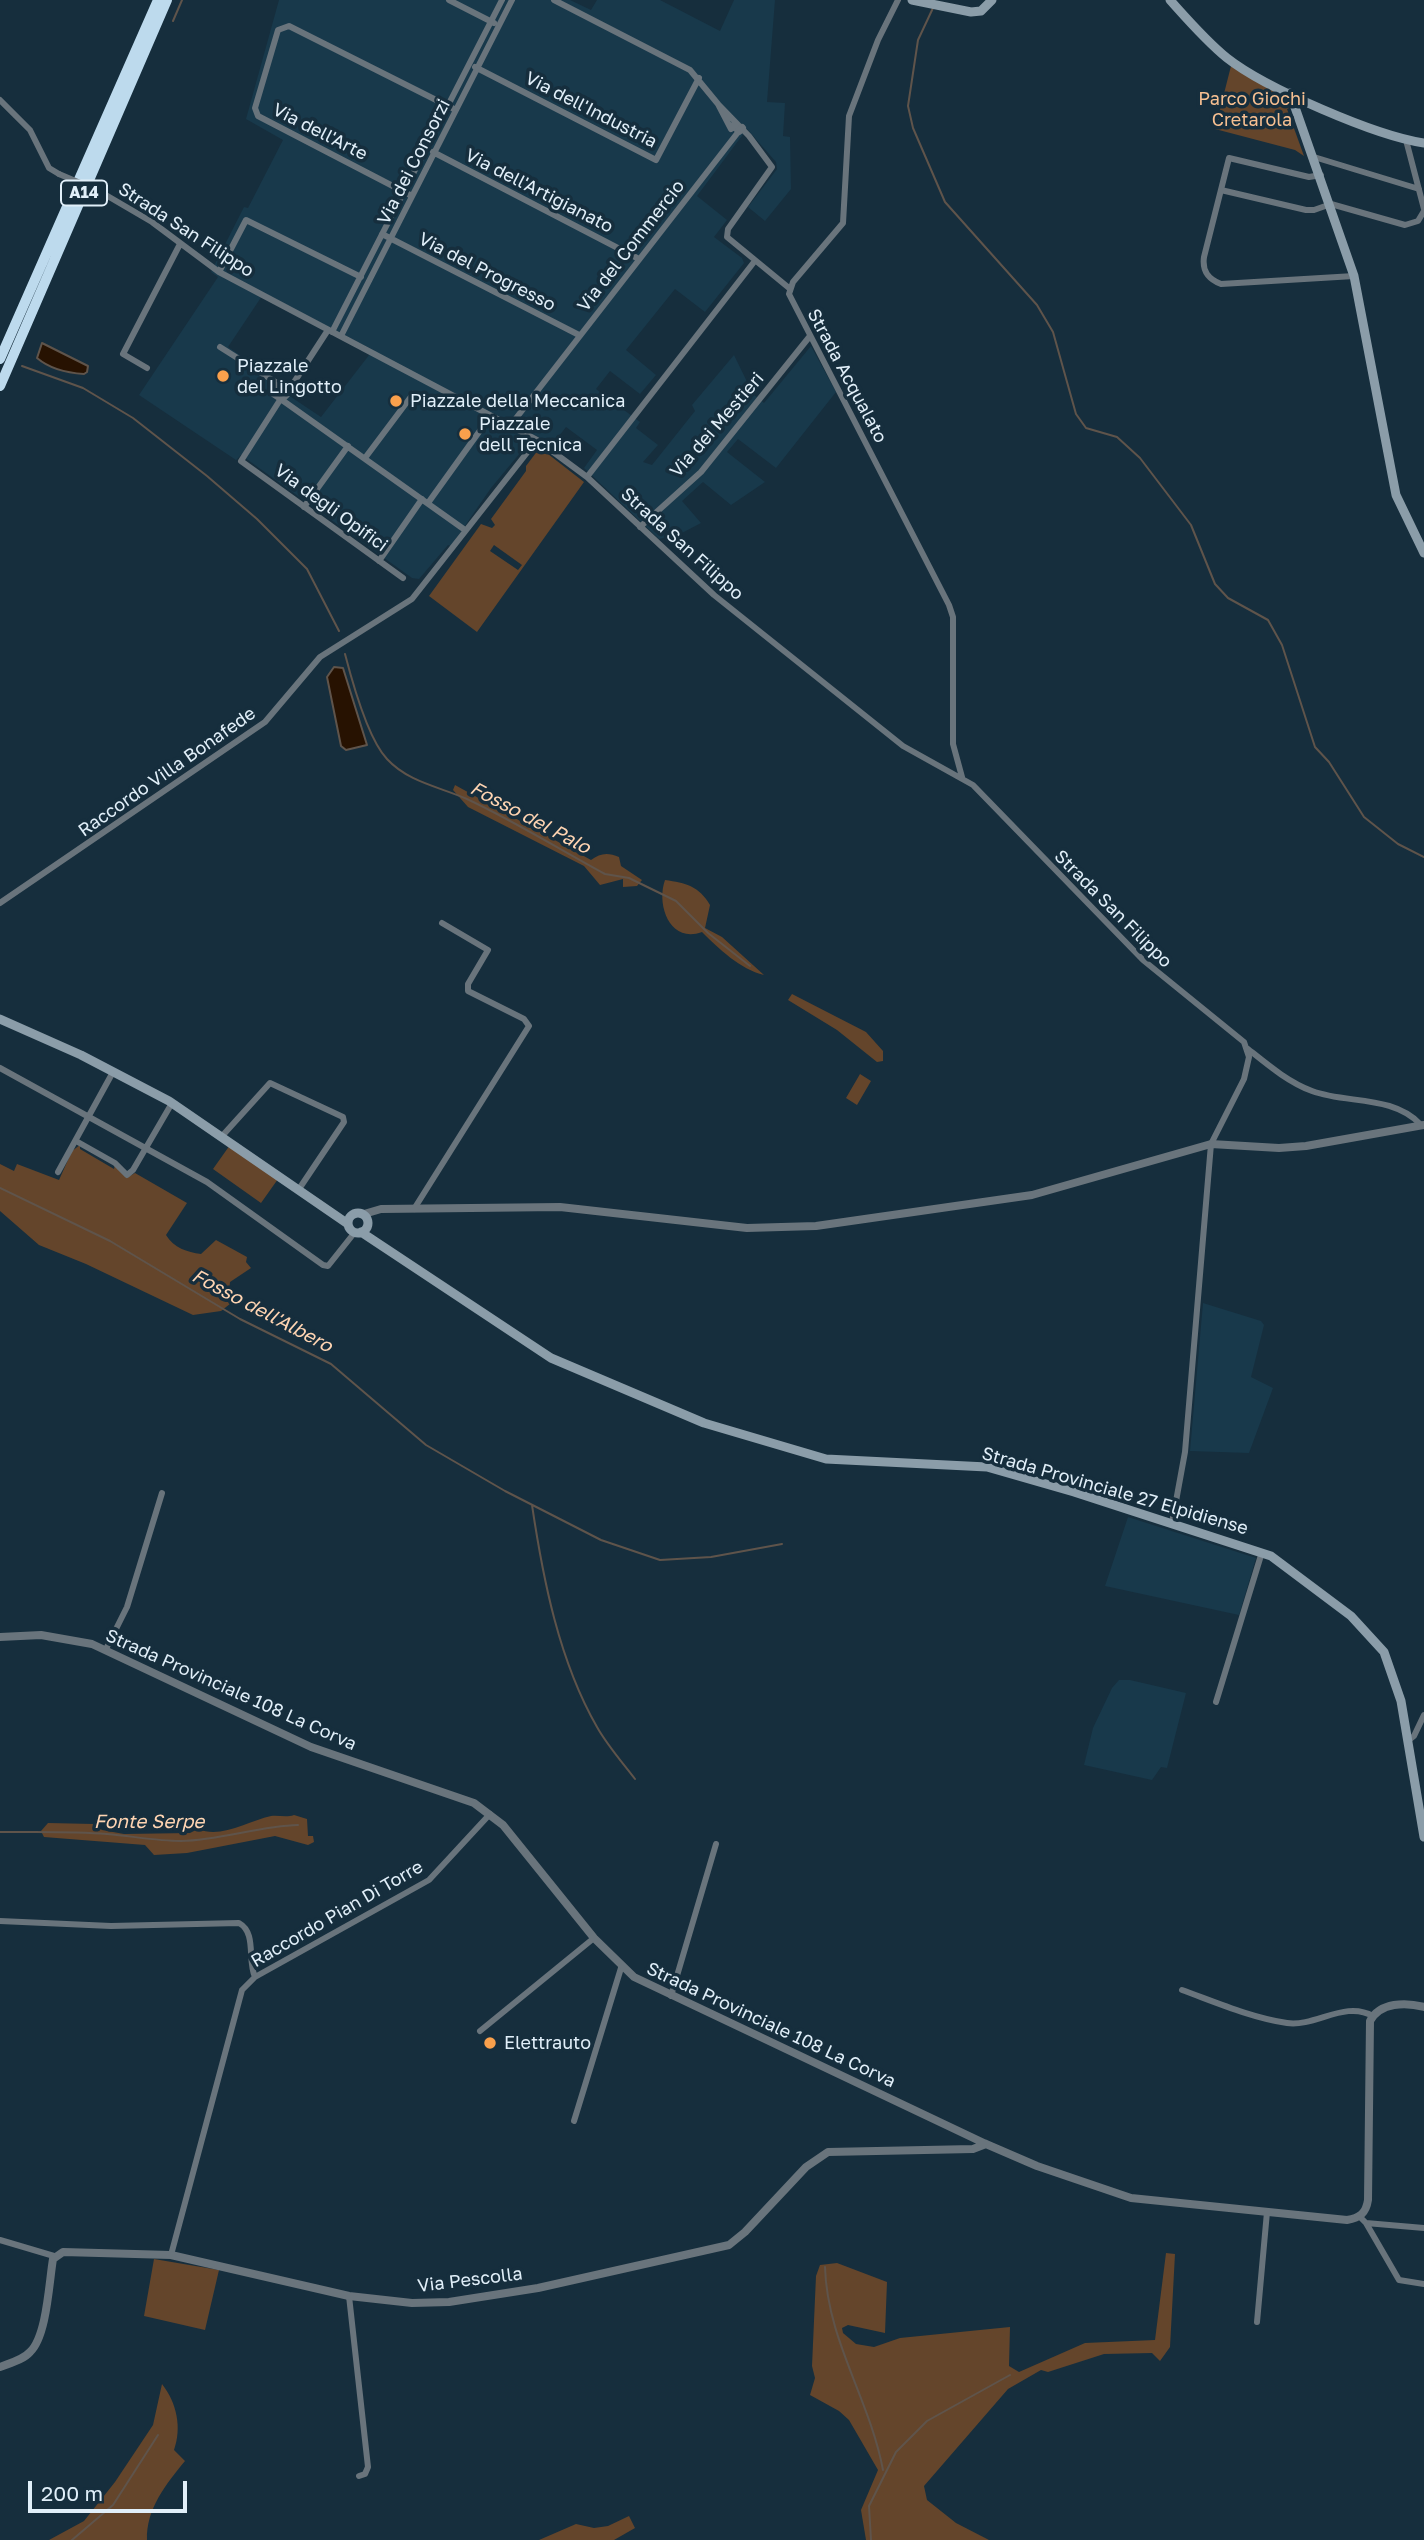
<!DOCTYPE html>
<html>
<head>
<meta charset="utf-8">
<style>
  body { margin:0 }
  #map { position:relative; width:1424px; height:2540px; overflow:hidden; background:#162e3d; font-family:"Golos Text",sans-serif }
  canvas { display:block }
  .scale { position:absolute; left:28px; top:2481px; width:159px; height:32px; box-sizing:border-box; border:4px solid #e1eff9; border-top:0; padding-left:9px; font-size:21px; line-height:24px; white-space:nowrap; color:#e1eff9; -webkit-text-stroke:5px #162e3d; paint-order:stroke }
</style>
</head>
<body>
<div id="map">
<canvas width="1424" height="2540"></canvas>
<div class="scale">200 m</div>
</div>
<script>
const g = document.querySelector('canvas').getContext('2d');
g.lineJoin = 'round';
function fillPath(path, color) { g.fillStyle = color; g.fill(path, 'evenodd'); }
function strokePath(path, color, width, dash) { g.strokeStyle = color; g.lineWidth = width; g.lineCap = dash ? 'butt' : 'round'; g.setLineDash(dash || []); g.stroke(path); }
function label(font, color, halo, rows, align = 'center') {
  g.font = font + ' "Golos Text",sans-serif'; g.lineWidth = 7; g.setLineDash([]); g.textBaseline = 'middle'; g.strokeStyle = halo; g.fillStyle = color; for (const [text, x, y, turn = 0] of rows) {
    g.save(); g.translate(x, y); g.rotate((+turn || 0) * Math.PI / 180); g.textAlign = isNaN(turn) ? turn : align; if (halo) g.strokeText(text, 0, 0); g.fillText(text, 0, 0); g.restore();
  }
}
const built = new Path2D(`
  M279 0H570L591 10 597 0H660L720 31 734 0H775L767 102 785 103 783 136 790 137 791 189 765 221 748 207 777 169 776 162 747 129 697 196 727 220 714 237 742 258 744 263 705 312 675 289 626 350 656 375 640 394 610 371 596 389 640 422 636 428 658 445 643 462 652 465 695 411 692 405 734 355 753 394 764 403 811 346 836 392 776 468 738 439 727 452 765 482 731 505 703 482 682 501 701 523 680 534 659 539 584 468 597 450 566 427 552 445 535 435 491 488 451 546 448 545 419 579 412 578 241 455 236 460 139 395 218 277 211 272 244 207 248 208 283 140 246 119ZM264 293 373 350 321 417 291 397 279 382 228 347Z
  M1203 1303 1261 1321 1264 1325 1251 1377 1273 1388 1249 1453 1190 1451Z
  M1128 1517 1256 1558 1239 1615 1105 1586Z
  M1119 1680H1130L1186 1693 1167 1768 1161 1767 1152 1780 1084 1765 1093 1728 1112 1688Z`);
const green = new Path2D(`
  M1231 66 1286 97 1291 107 1287 109 1304 156 1295 150 1215 129Z
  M539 447 584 482 477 632 429 596 481 524 492 528 495 525 491 519 526 471V466L535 454 533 450ZM494 545 522 565 518 570 490 551Z
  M455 785 591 860C600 853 608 852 619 857L621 866 642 880 637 886 623 887V879L600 885 584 866 468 807 453 790Z
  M665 880C686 883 699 886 710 905L705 928 722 937 764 975C740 969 719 949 702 932 670 944 656 905 665 880Z
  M792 994 866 1032 883 1051V1061L877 1062 837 1030 788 1000Z
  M860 1074 871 1081 857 1105 846 1098Z
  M80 1145V1149L114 1169 115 1165 128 1177 135 1173 187 1203 166 1235C174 1248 187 1252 201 1254L216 1240 247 1257 246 1262 251 1268 230 1282 229 1291 235 1300 221 1311 193 1315 86 1264 39 1245 0 1211V1164L14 1171 17 1164 59 1180 72 1151Z
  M230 1145 278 1179 261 1203 213 1169Z
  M294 1815 307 1819 308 1836H313L314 1842 308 1845 275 1836 187 1853 154 1855 145 1845 44 1837 41 1831 48 1823 94 1824 102 1830 124 1834 190 1833 198 1829C221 1839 248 1821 271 1816 279 1815 286 1818 294 1815Z
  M1166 2253 1175 2254 1170 2347 1160 2361 1152 2353 1104 2354 1048 2372 1041 2370 1008 2389 924 2486 927 2500 956 2523 989 2540H866L861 2510 878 2470 849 2420 839 2411 810 2395 815 2378 812 2366 816 2276 820 2265 837 2263 887 2282 885 2333 848 2325 842 2328 843 2333 856 2344 874 2347 900 2338 1010 2327 1009 2366 1019 2372 1085 2343 1155 2340Z
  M154 2259 219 2270 205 2330 144 2316Z
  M162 2384C177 2403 182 2428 174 2450L185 2461C166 2484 146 2509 147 2540H49L84 2521 115 2482 153 2425Z
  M629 2516 635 2528 614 2540H539L576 2524 594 2528 608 2526Z`);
const water = new Path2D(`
  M42 343 88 366 87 372 84 374C67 373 50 369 37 358Z
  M334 667 343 668 367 745 346 750 341 746 327 677Z`);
const stream = new Path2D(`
  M933 8 918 40 908 106 913 128 945 202 1037 305 1053 332 1076 414 1086 428 1117 437 1140 458 1191 525 1215 584 1228 598 1268 620 1282 645 1315 747 1329 762 1364 817 1398 844 1424 857
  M173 21 182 0
  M22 366 83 388 133 418 207 476 257 519 307 569 339 631
  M345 654C352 681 368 739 387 759 408 782 440 787 467 799 514 821 559 849 605 874L629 878 676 901 708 933 750 966
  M0 1188 110 1241 240 1319 331 1364 426 1445 505 1491 601 1540 660 1560 711 1557 782 1544
  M532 1505C543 1579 559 1661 597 1727 607 1745 622 1762 635 1779
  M0 1832C35 1832 72 1831 107 1834 132 1836 156 1841 181 1841 221 1840 259 1826 298 1825
  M825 2267C827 2340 870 2400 883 2470
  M72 2540 113 2505 158 2435
  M871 2540 869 2506 896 2452 927 2421 1010 2375`);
const minor = new Path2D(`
  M449 0 494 23
  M554 0 690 70 718 104 731 129
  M898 0 878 40 849 116 843 223 793 282 789 294 949 605 953 617V744L962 777
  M475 67 656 160 699 78
  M0 100 30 130 49 168 59 174
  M718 104 749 136 772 167 728 229 727 237 789 288
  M1406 140 1424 209
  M433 152 639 259
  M1314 157 1419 189
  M1321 175 1309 177 1229 158 1204 257C1202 271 1208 279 1221 284L1354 276
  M1221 190 1306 210H1314L1331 204 1405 225 1418 221 1424 211
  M99 191 152 222 219 272 537 440 587 477 714 595 903 746 973 785 1143 960 1244 1042 1249 1057 1244 1079 1211 1144 1185 1452 1172 1523
  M412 196 258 116 255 108 278 30 289 26 456 110
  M382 234 579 335
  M219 272 246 220 361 277
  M332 332 502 0
  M341 336 512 0
  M220 347 285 388 287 395 282 400 273 394 278 386
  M147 368 123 354 180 244
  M287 393 328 330
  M280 400 241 461 403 578
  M282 400 465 530
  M510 426 739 131 730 125
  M365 458 413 394
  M587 477 754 262
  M428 503 484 425
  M304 507 348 446
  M640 527 701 472 810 336
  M379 561 422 499
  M0 903 265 722 320 657 412 599 537 440
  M1248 1049C1268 1065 1288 1082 1312 1091 1347 1104 1392 1095 1420 1124
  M0 1068 207 1182 323 1265 328 1266 355 1232
  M223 1135 270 1083 343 1117 344 1122 299 1189
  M76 1141 115 1163 127 1175 133 1170 172 1103
  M58 1172 113 1072
  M414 1209 529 1026 524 1019 468 991V984L488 950 442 923
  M106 1649 127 1607 162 1493
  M1216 1702 1262 1552
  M1409 1740 1414 1736 1424 1715
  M0 1921 111 1926 239 1923C257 1933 247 1960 255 1977
  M1182 1990C1215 2002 1252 2018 1287 2023 1316 2027 1345 2000 1373 2016
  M671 1996 716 1844
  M480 2031 594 1938
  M574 2121 621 1968
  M1360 2217 1366 2223 1424 2228
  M1366 2223 1399 2280 1424 2284
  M0 2240 54 2256
  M171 2255 242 1990 255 1977 429 1880 490 1814
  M349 2296 368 2467 365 2474 359 2476
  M1257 2322 1267 2212`);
const tertiary = new Path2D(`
  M739 131 742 128
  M364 1214 381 1209 560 1207 747 1228 816 1226 1032 1195 1211 1144 1279 1148 1306 1146 1424 1125
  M0 1637 41 1635 92 1644 311 1747 474 1803 503 1825 594 1938 634 1977 986 2144 1037 2166 1131 2198 1347 2220C1360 2218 1366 2213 1368 2200L1370 2021C1380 2002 1406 2002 1424 2007
  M0 2367C10 2363 23 2360 30 2352 47 2336 49 2282 53 2259L63 2252 171 2255 349 2296 412 2303 449 2302 538 2288 729 2245 745 2232 806 2167 828 2152 973 2149 986 2144`);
const secondary = new Path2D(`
  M912 0 971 12 981 11 992 0
  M1170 0C1188 20 1206 41 1227 58 1265 88 1376 136 1424 143
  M1290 93 1354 276 1396 495 1424 553
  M0 1019 81 1055 169 1101 348 1224
  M348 1223a10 10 0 1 1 20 0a10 10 0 1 1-20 0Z
  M361 1232 551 1358 704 1423 826 1459 987 1467 1074 1492 1271 1556 1351 1616 1384 1652 1401 1701 1424 1837`);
const motorway = new Path2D(`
  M0 359 158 0
  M0 386 167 0`);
const minorBridge = new Path2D(`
  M59 174 99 191`);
const markers = [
  [223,376,7,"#f9a04c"],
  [396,401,7,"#f9a04c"],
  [465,434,7,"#f9a04c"],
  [490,2043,7,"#f9a04c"]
];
const shields = [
  [84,193,46]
];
const shieldNames = [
  ["A14",84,193]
];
const parkNames = [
  ["Parco Giochi",1252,99],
  ["Cretarola",1252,120]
];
const streetNames = [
  ["Via dell'Industria",591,110,27],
  ["Via dell'Arte",320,132,27],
  ["Via dei Consorzi",414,162,-63],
  ["Via dell'Artigianato",539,191,27],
  ["Strada San Filippo",186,230,33],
  ["Via del Commercio",631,246,-52],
  ["Via del Progresso",487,272,27],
  ["Strada Acqualato",847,376,62],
  ["Via dei Mestieri",717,425,-49],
  ["Via degli Opifici",331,508,36],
  ["Strada San Filippo",682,544,42],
  ["Raccordo Villa Bonafede",167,772,-35],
  ["Strada San Filippo",1113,909,45],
  ["Strada Provinciale 27 Elpidiense",1115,1491,16],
  ["Strada Provinciale 108 La Corva",231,1690,24],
  ["Raccordo Pian Di Torre",337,1914,-30],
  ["Strada Provinciale 108 La Corva",771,2025,25],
  ["Via Pescolla",470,2280,-7]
];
const poiNames = [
  ["Piazzale",237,366],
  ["del Lingotto",237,387],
  ["Piazzale della Meccanica",410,401],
  ["Piazzale",479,424],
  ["dell Tecnica",479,445],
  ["Elettrauto",504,2043]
];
const waterNames = [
  ["Fosso del Palo",530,818,28],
  ["Fosso dell'Albero",262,1311,28],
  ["Fonte Serpe",149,1822]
];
fillPath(built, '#18394b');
fillPath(green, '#64452b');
fillPath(water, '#271201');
strokePath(water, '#5f544b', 2);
strokePath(stream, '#5f544b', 2);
strokePath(minor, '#69747c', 6);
strokePath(tertiary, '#69747c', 8);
strokePath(secondary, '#8b9da9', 9);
strokePath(motorway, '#bddaed', 10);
strokePath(minorBridge, '#69747c', 6);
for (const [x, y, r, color] of markers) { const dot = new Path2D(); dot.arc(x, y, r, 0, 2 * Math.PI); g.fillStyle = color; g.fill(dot); strokePath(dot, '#162e3d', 2.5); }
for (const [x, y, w] of shields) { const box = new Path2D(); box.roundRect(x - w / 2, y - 12.5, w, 25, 5); g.fillStyle = '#162e3d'; g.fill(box); strokePath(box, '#e1eff9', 2); }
label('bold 16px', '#e1eff9', null, shieldNames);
label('18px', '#f6bf91', '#162e3d', parkNames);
label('18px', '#e1eff9', '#162e3d', streetNames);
label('18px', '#e1eff9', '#162e3d', poiNames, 'left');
label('italic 19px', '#fed4b2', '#162e3d', waterNames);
</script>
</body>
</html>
